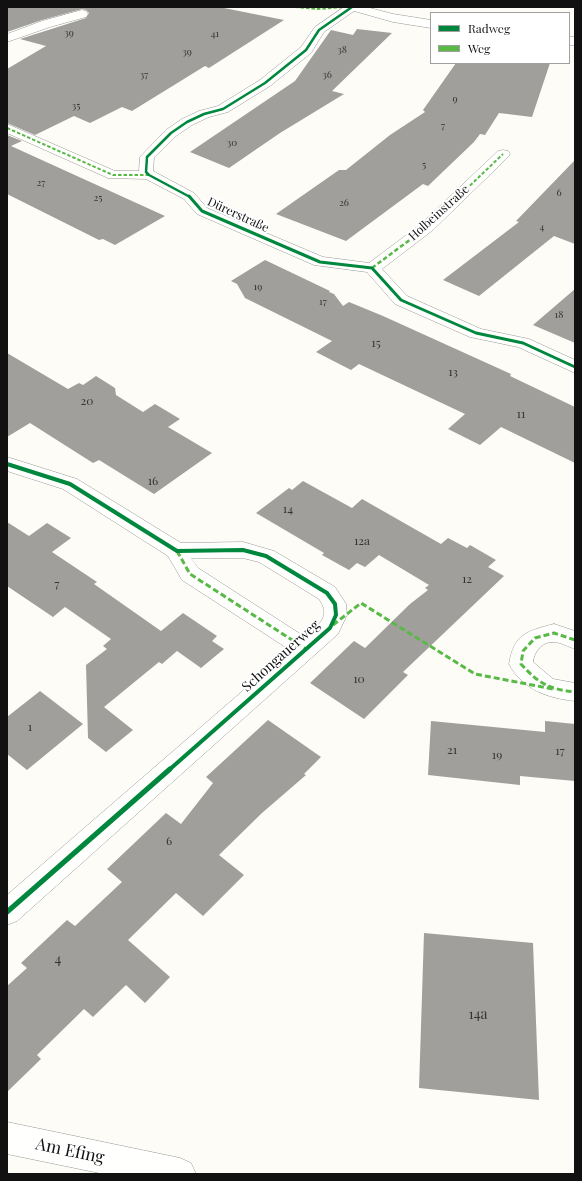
<!DOCTYPE html>
<html>
<head>
<meta charset="utf-8">
<style>
  body { margin:0 }
  #map { position:relative; width:582px; height:1181px; overflow:hidden; background:#fdfcf7; font-family:"Playfair Display",serif }
  canvas { display:block }
  .frame { position:absolute; inset:0; border:8px solid #111; pointer-events:none }
  .legend { position:absolute; left:430px; top:12px; width:140px; height:52px; box-sizing:border-box; background:#fff; border:1px solid #a0a0a0; margin:0; padding:5px 7px; list-style:none; font-size:12px; color:#111 }
  .legend li { display:flex; align-items:center; gap:8px; height:20px }
  .legend b { width:20px; border:1px solid #a0a0a0 }
</style>
</head>
<body>
<div id="map">
<canvas width="582" height="1181"></canvas>
<div class="frame"></div>
<ul class="legend">
<li><b style="height:5px;background:#00873e"></b>Radweg</li>
<li><b style="height:5px;background:#58b947"></b>Weg</li>
</ul>
</div>
<script>
const g = document.querySelector('canvas').getContext('2d');
g.lineJoin = 'round';
function fillPath(path, color) { g.fillStyle = color; g.fill(path, 'evenodd'); }
function strokePath(path, color, width, dash) { g.strokeStyle = color; g.lineWidth = width; g.lineCap = dash ? 'butt' : 'round'; g.setLineDash(dash || []); g.stroke(path); }
function label(font, color, halo, rows, align = 'center') {
  g.font = font + ' "Playfair Display",serif'; g.lineWidth = 4; g.setLineDash([]); g.textBaseline = 'middle'; g.strokeStyle = halo; g.fillStyle = color; for (const [text, x, y, turn = 0] of rows) {
    g.save(); g.translate(x, y); g.rotate((+turn || 0) * Math.PI / 180); g.textAlign = isNaN(turn) ? turn : align; if (halo) g.strokeText(text, 0, 0); g.fillText(text, 0, 0); g.restore();
  }
}
const building = new Path2D(`
  M7 7H219L284 20 209 68 205 66 132 111 122 107 90 123 74 116 35 135 7 123V69L46 46 20 39 86 18 89 13 86 10 82 9 42 20 7 32Z
  M357 29 392 33 332 91 344 94 280 133 229 168 190 152 295 81 331 30 353 35Z
  M456 63H550L532 117 499 113 485 135 480 134 474 142 428 186 423 184 346 241 276 214 339 170H346L390 135 425 112 423 110Z
  M7 135 22 141 11 146 165 216 115 245 103 239 99 240 7 194Z
  M575 160V244L554 236 479 296 443 280 519 222 516 221Z
  M265 260 330 291 329 292 334 294 343 306 349 302 383 316 511 374 510 376 575 407V463L501 427 480 445 448 429 465 414 359 364 351 370 316 352 332 341 245 298 237 284 231 281Z
  M575 289V343L533 325Z
  M7 353 68 389 79 383 83 385 96 376 115 388 116 395 143 412 155 404 180 419 168 427 212 453 154 494 99 460 93 463 30 423 7 437Z
  M303 481 352 508 362 499 441 544 448 538 467 548 470 545 496 560 488 567 504 576 403 672 408 675 364 719 310 683 354 641 365 648 410 604 428 590 425 588 429 585 379 555 365 567 357 563 349 570 322 555 324 553 256 513 289 488 292 490Z
  M7 522 29 536 47 523 71 538 52 552 97 582 94 584 161 631 183 613 217 636 212 641 224 649 201 668 177 651 162 664 159 662 104 707 133 730 106 752 88 738 86 665 107 649 103 646 111 639 65 607 53 617 7 586Z
  M40 691 83 724 27 770 7 754V717Z
  M268 720 321 757 304 774 306 775 262 813 219 855 244 875 203 916 176 893 128 940 170 977 145 1003 126 985 93 1017 84 1009 37 1055 41 1059 7 1092V986L27 968 21 963 67 920 75 926 122 882 107 869 166 813 181 824 213 783 206 777Z
  M431 721 545 732V721L575 724V781L520 776V785L428 775Z
  M424 933 533 943 539 1100 419 1088Z`);
const minor = new Path2D(`
  M344 7H366L393 14 431 20V28L393 22 354 11 324 32 311 53 270 86 228 112 209 117 192 125 176 136 154 158 153 171 194 193 207 208 323 257 369 263 421 224 498 151 503 150 508 151 510 154 508 157 433 230 382 269 407 296 481 329 529 339 575 360V373L518 347 470 337 395 304 367 272 314 265 197 214 184 199 146 179 108 178 7 133V124L115 171H139L140 157 166 130 182 119 199 111 218 106 260 80 301 47 315 27Z
  M82 10 86 11 88 14 86 17 50 27 7 42V34L42 21Z
  M569 37H575V45H569Z
  M7 457 77 479 181 543 243 542 274 551 335 587 346 604 347 615 338 634 17 921 7 925V895L290 650 182 580 168 556 63 489 7 471ZM191 558H243L259 562 319 599C332 617 318 625 305 637L198 568Z
  M554 624 575 631V649C569 647 560 642 554 642 542 641 534 652 533 662L553 679 575 683V701C548 698 523 690 509 664 514 634 527 631 554 624Z
  M7 1122 180 1158 191 1163 196 1174H104L7 1154Z`);
const quietFar2 = new Path2D(`
  M295 7 318 9 344 7
  M7 128 113 175H149
  M458 197 503 154`);
const quietFar1 = new Path2D(`
  M372 268 427 227 460 196`);
const quiet = new Path2D(`
  M177 551 190 574 306 649
  M333 625 361 603 475 674 553 689
  M575 640 554 633 535 638 523 651 521 664C539 684 549 689 575 692`);
const cyclewayFar3 = new Path2D(`
  M190 197 149 175 146 172 147 157 171 133 187 122 204 114 223 109 265 83 306 50 319 30 352 7`);
const cyclewayFar2 = new Path2D(`
  M189 196 202 211 320 262 372 268 401 300 476 333 523 343 575 367`);
const cyclewayFar1 = new Path2D(`
  M7 464 70 484 177 551 243 550 266 556 327 593 335 604 336 615 330 628 169 770`);
const cycleway = new Path2D(`
  M7 912 170 769`);
const farNumbernames = [
  ["39",69,33],
  ["41",215,34],
  ["38",342,50],
  ["39",187,52],
  ["37",144,75],
  ["36",327,75],
  ["9",455,99],
  ["35",76,106],
  ["7",443,126],
  ["30",232,143],
  ["5",424,165],
  ["27",41,183],
  ["6",559,193],
  ["25",98,198],
  ["26",344,203],
  ["4",542,227],
  ["19",258,287],
  ["17",323,302],
  ["18",559,315]
];
const farStreetnames = [
  ["Holbeinstraße",439,213,-42],
  ["Dürerstraße",238,215,25]
];
const numberNames = [
  ["15",376,343],
  ["13",453,372],
  ["20",87,401],
  ["11",521,414],
  ["16",153,481],
  ["14",288,509],
  ["12a",362,541],
  ["12",467,579],
  ["7",57,584],
  ["10",359,679],
  ["1",30,727],
  ["21",452,750],
  ["17",560,751],
  ["19",497,755],
  ["6",169,841]
];
const streetNames = [
  ["Schongauerweg",281,656,-42]
];
const nearNumbernames = [
  ["4",58,960],
  ["14a",478,1015]
];
const nearStreetnames = [
  ["Am Efing",70,1151,12]
];
fillPath(building, '#a19f9c');
strokePath(minor, '#979795', 1);
fillPath(minor, '#fffffe');
strokePath(quietFar2, '#58b947', 2, [3.5, 2]);
strokePath(quietFar1, '#58b947', 2.5, [4.5, 2.5]);
strokePath(quiet, '#58b947', 3, [6, 3]);
strokePath(cyclewayFar3, '#00873e', 2.5);
strokePath(cyclewayFar2, '#00873e', 3);
strokePath(cyclewayFar1, '#00873e', 4);
strokePath(cycleway, '#00873e', 5);
label('10px', '#353434', null, farNumbernames);
label('12px', '#111', '#fff', farStreetnames);
label('12px', '#353434', null, numberNames);
label('14px', '#111', '#fff', streetNames);
label('14px', '#353434', null, nearNumbernames);
label('17px', '#111', '#fff', nearStreetnames);
</script>
</body>
</html>
